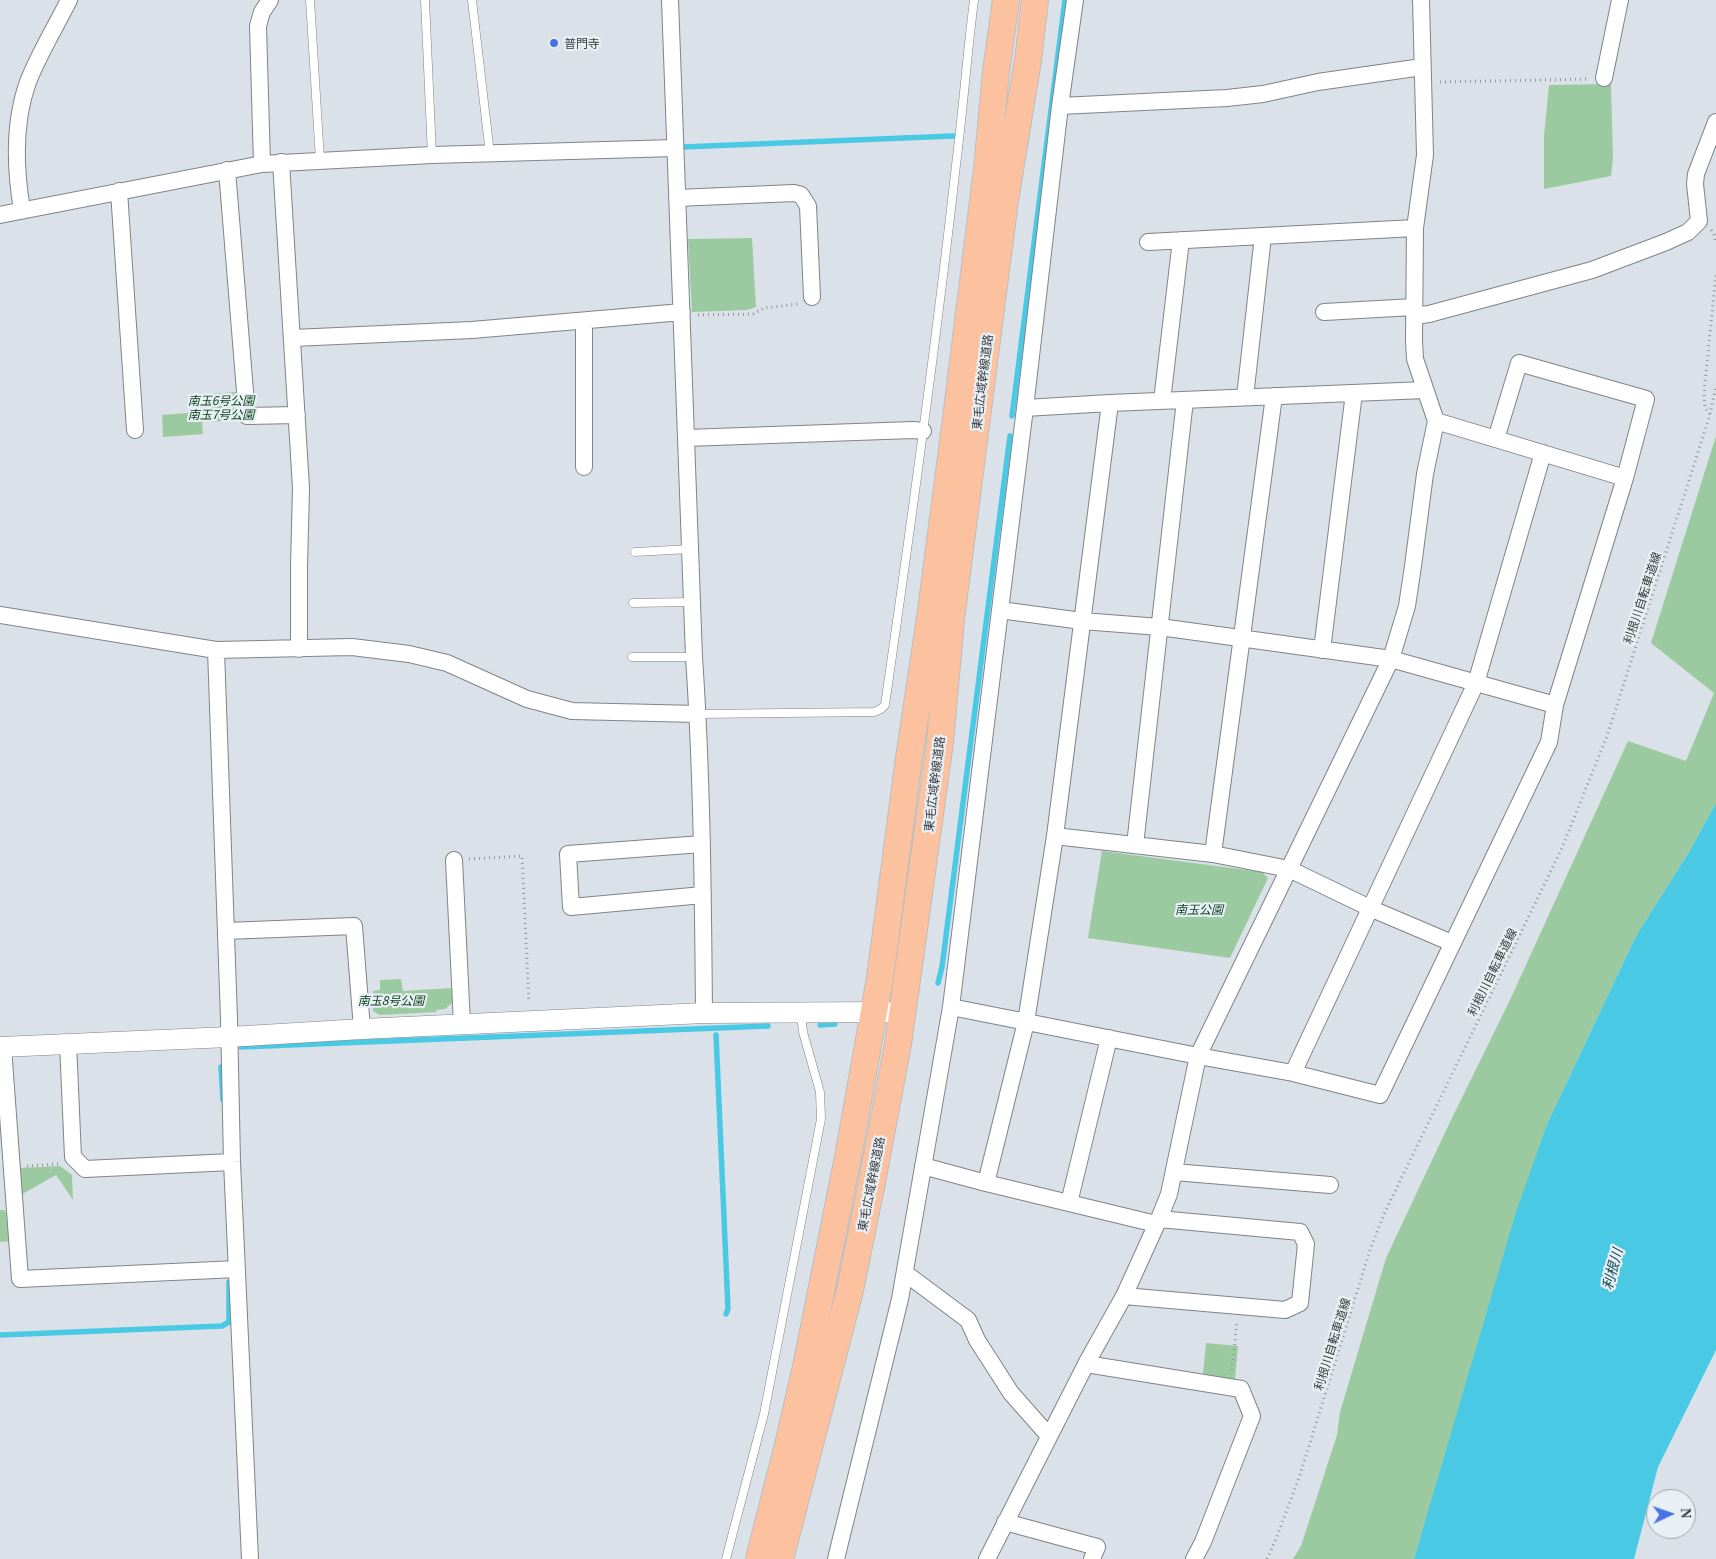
<!DOCTYPE html>
<html>
<head>
<meta charset="utf-8">
<style>
  body { margin:0 }
  #map { position:relative; width:1716px; height:1559px; overflow:hidden; background:#dbe1e8; font-family:Georgia,serif }
  canvas { display:block }
  .north { position:absolute; left:1646px; top:1489px; width:50px; height:50px; box-sizing:border-box; background:#e8eff5; border:1px solid #a2a7ac; border-radius:50%; rotate:87deg; font-size:14px; font-weight:700; line-height:20px; text-align:center; color:#3a3c3e }
  .north::after { content:''; display:block; margin:auto; width:18px; height:22px; background:#4b71e4; clip-path:polygon(50% 0,100% 100%,50% 72%,0 100%) }
</style>
</head>
<body>
<div id="map">
<canvas width="1716" height="1559"></canvas>
<div class="north">N</div>
</div>
<script>
const g = document.querySelector('canvas').getContext('2d');
g.lineJoin = 'round';
function fillPath(path, color) { g.fillStyle = color; g.fill(path, 'evenodd'); }
function strokePath(path, color, width, dash) { g.strokeStyle = color; g.lineWidth = width; g.lineCap = dash ? 'butt' : 'round'; g.setLineDash(dash || []); g.stroke(path); }
function label(font, color, halo, rows, align = 'center') {
  g.font = font + ' Georgia,"Noto Sans JP",serif'; g.lineWidth = 4.5; g.setLineDash([]); g.textBaseline = 'middle'; g.strokeStyle = halo; g.fillStyle = color; for (const [text, x, y, turn = 0] of rows) {
    g.save(); g.translate(x, y); g.rotate((+turn || 0) * Math.PI / 180); g.textAlign = isNaN(turn) ? turn : align; if (halo) g.strokeText(text, 0, 0); g.fillText(text, 0, 0); g.restore();
  }
}
const green = new Path2D(`
  M1611 84 1613 158 1611 176 1544 189V136L1549 85Z
  M752 238 756 307 747 310 692 312 688 239Z
  M236 392 238 420 202 422 203 434 163 437 162 415 200 412 199 395Z
  M1716 436V803L1689 852 1636 936 1548 1122 1414 1559H1293L1301 1546 1337 1435 1340 1412 1386 1258 1450 1122 1510 1000 1628 741 1686 761 1714 693 1651 643Z
  M1102 851 1262 872 1268 878 1230 958 1088 938Z
  M401 979 403 991 452 988V1003L445 1009 437 1010 436 1012 380 1015 373 1011V991L380 990V980Z
  M60 1166 72 1175 73 1200 56 1175 19 1196 18 1168Z
  M0 1210H4L12 1221V1241L0 1242Z
  M1206 1343 1238 1346 1235 1380 1203 1374Z`);
const water = new Path2D(`
  M1716 803V1350L1658 1467 1634 1559H1414L1516 1212 1548 1122 1636 936 1689 852Z`);
const stream = new Path2D(`
  M683 147 953 136
  M1012 416 1065 0
  M938 983 942 967 1010 436
  M820 1025 835 1024
  M716 1035 728 1309 726 1314
  M241 1047 768 1026
  M221 1067 223 1100
  M0 1335 222 1326 229 1322V1282`);
const path = new Path2D(`
  M1440 82 1588 79
  M1711 230 1714 234 1716 243
  M698 315 753 314 764 308 798 304
  M1710 414 1705 408 1704 393 1716 273
  M469 859 522 856 529 1003
  M27 1166 58 1164
  M1232 1370 1237 1321
  M1267 1559 1276 1539 1300 1475 1370 1250 1384 1214 1562 848 1607 736 1709 418 1716 386`);
const service = new Path2D(`
  M310 0 320 160
  M425 0 432 155
  M472 0 490 154
  M635 552 690 549
  M633 603 692 602
  M632 657H694
  M698 714 874 712 881 709 885 705C911 525 936 345 956 165 963 110 967 55 974 0
  M726 1559 764 1414 821 1119 820 1092 803 1032 801 1014`);
const minor = new Path2D(`
  M670 0 694 657C702 775 703 894 704 1013
  M1604 78 1620 0
  M1060 106 1227 98 1263 94 1318 82 1422 67
  M281 162 301 488 299 567V649
  M262 164 258 26 262 12 270 0
  M227 170 247 416 297 415
  M119 191 135 430
  M677 198 794 193 801 195 808 206 812 297
  M22 210C15 168 13 123 28 82 38 56 56 26 69 0
  M0 215 262 164 432 155 675 148
  M1148 242 1415 228
  M1324 312 1414 307
  M1415 316 1429 314 1592 270 1666 242 1688 232 1699 221 1695 184 1696 174 1716 122
  M584 321V467
  M293 338 472 330 682 312
  M1245 397 1263 236
  M1162 401 1181 240
  M1025 408 1110 403 1425 390
  M1436 421 1625 478
  M686 438 913 430 923 431
  M1000 610 1082 621 1160 627 1391 659 1555 705
  M0 615 216 650 352 647 409 654 447 663 527 699 572 711 698 714
  M216 650 229 1019 232 1162 250 1559
  M1322 650 1354 393
  M1055 836 1213 854 1289 869 1372 909 1452 943
  M702 844 568 854 571 907 703 895
  M1135 845 1185 400
  M1213 854 1274 396
  M454 860 462 1024
  M226 931 354 926 362 1029
  M951 1007 1198 1056 1293 1073 1380 1095 1549 742 1555 705 1625 478 1646 399 1519 363 1496 439
  M68 1043 73 1157 85 1169 232 1162
  M3 1047 20 1279 237 1269
  M1293 1073 1476 683 1543 453
  M923 1166 986 1183 1156 1224
  M1174 1172 1330 1185
  M986 1183 1026 1022 1055 836 1110 403
  M1069 1203 1109 1038
  M905 1273 968 1320 977 1340 1011 1393 1049 1436
  M1124 1296 1285 1310 1300 1303 1306 1244 1300 1232 1159 1219
  M1086 1364 1241 1389 1252 1416 1203 1542 1194 1559
  M1005 1522 1097 1547 1092 1559
  M836 1559 900 1299 951 1007 1025 408 1060 106 1075 0
  M987 1559 1086 1364 1124 1296 1159 1219 1169 1194 1198 1056 1391 659 1407 606 1413 566 1425 474 1436 421 1415 359 1414 341 1415 228 1425 155 1421 0`);
const tertiary = new Path2D(`
  M0 1047 229 1037 362 1029 704 1013 888 1012`);
const trunk = new Path2D(`
  M759 1559 788 1445 806 1367 848 1157 880 978 908 765 930 618 953 442 987 169 996 72 1006 0
  M780 1559 850 1290 872 1182 898 1044 940 742 951 619 1005 200 1028 60 1035 0`);
const markers = [
  [554,43,5,"#4b71e4"]
];
const poiNames = [
  ["普門寺",564,43]
];
const streetNames = [
  ["東毛広域幹線道路",982,382,-83],
  ["利根川自転車道線",1642,598,-72],
  ["東毛広域幹線道路",934,784,-83],
  ["利根川自転車道線",1492,972,-64],
  ["東毛広域幹線道路",871,1184,-79],
  ["利根川自転車道線",1332,1344,-73]
];
const parkNames = [
  ["南玉6号公園",221,400],
  ["南玉7号公園",221,414],
  ["南玉公園",1199,909],
  ["南玉8号公園",391,1000]
];
const waterNames = [
  ["利根川",1612,1269,-75]
];
fillPath(green, '#9ccaa0');
fillPath(water, '#4ac9e5');
strokePath(stream, '#4ac9e5', 5.5);
strokePath(service, '#7e8489', 9);
strokePath(minor, '#7e8489', 18);
strokePath(tertiary, '#7e8489', 21);
strokePath(trunk, '#bcbdbd', 28);
strokePath(path, '#93979b', 3, [1, 4]);
strokePath(service, '#fff', 8);
strokePath(minor, '#fff', 16);
strokePath(tertiary, '#fff', 20);
strokePath(trunk, '#fcc2a0', 26);
for (const [x, y, r, color] of markers) { const dot = new Path2D(); dot.arc(x, y, r, 0, 2 * Math.PI); g.fillStyle = color; g.fill(dot); strokePath(dot, '#e8eff5', 2); }
label('12px', '#3a3c3e', '#e8eff5', poiNames, 'left');
label('12px', '#3a3c3e', '#e8eff5', streetNames);
label('italic 12px', '#043d14', '#e8eff5', parkNames);
label('italic 14px', '#0f4753', '#e8eff5', waterNames);
</script>
</body>
</html>
